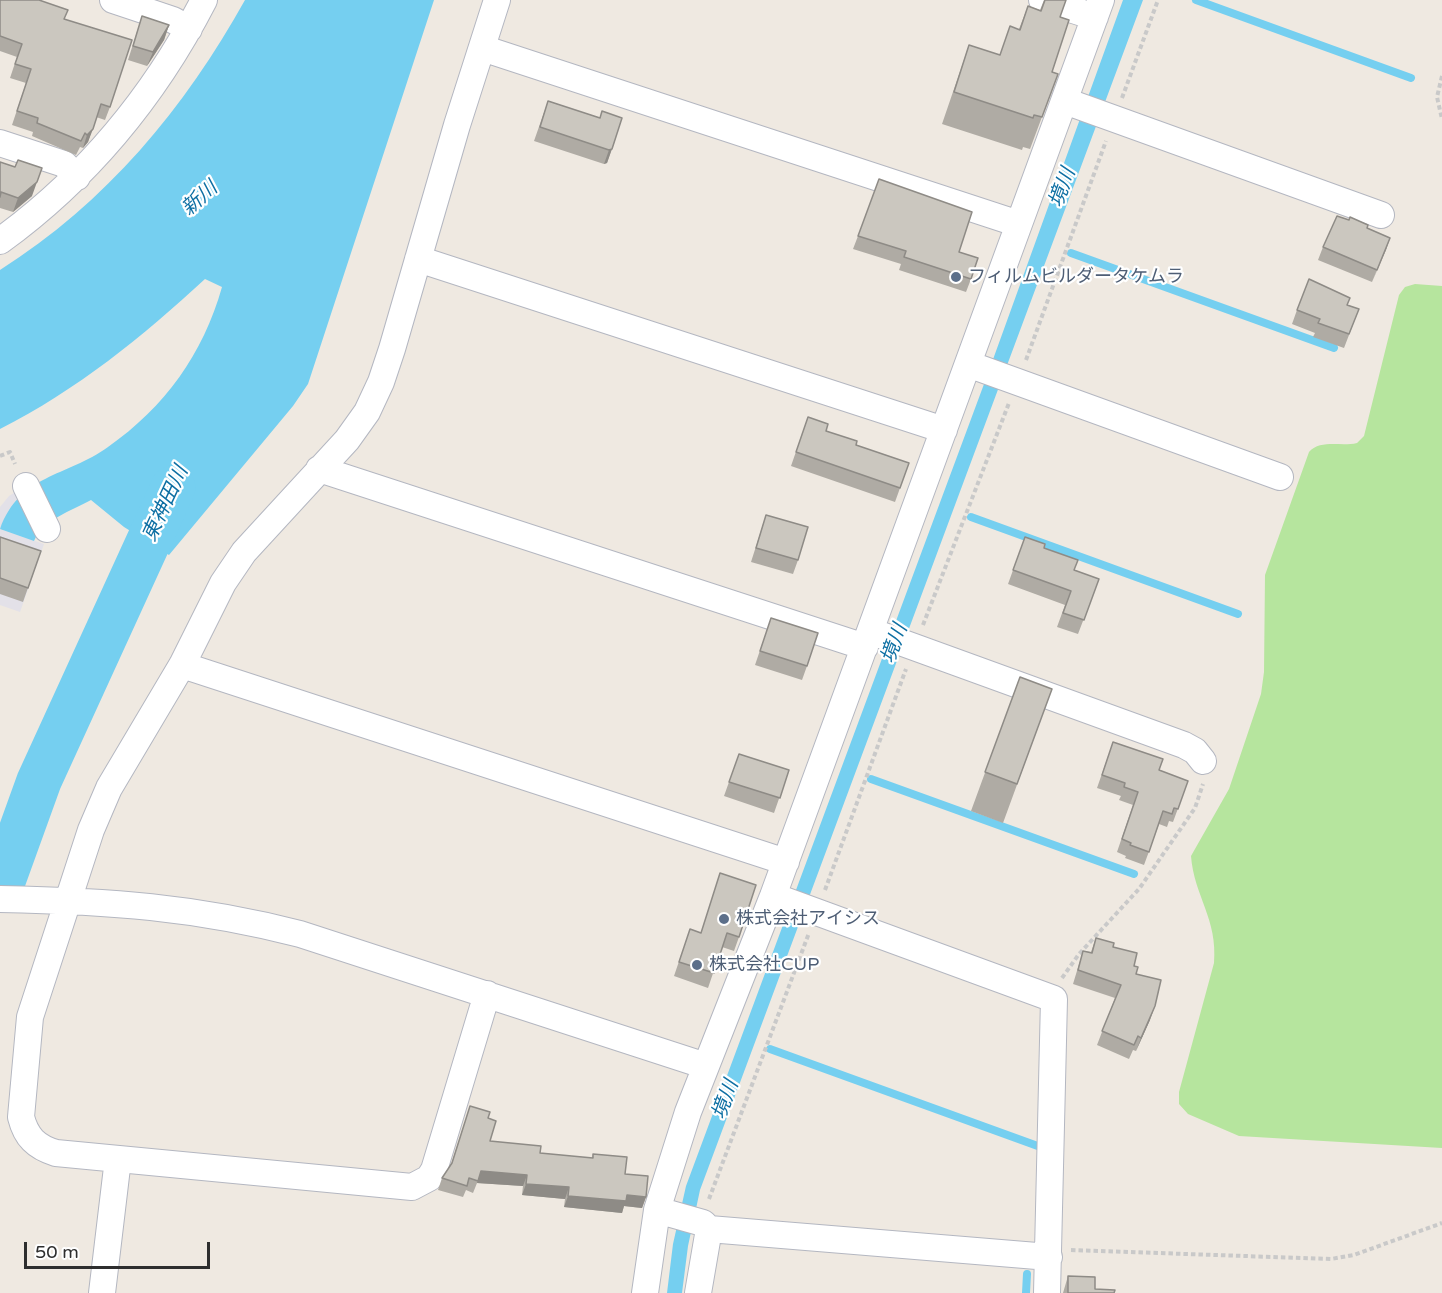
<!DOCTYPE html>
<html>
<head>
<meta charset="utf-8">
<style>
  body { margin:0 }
  #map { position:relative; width:1442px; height:1293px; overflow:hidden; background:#efe9e1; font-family:"Varela Round",sans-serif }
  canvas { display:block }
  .scale { position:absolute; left:24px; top:1242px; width:186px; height:27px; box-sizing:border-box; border:3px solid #2e2e2e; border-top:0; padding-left:8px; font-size:18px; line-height:21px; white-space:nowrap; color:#2e2e2e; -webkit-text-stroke:4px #fff; paint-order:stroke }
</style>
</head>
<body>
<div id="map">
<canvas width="1442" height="1293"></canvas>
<div class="scale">50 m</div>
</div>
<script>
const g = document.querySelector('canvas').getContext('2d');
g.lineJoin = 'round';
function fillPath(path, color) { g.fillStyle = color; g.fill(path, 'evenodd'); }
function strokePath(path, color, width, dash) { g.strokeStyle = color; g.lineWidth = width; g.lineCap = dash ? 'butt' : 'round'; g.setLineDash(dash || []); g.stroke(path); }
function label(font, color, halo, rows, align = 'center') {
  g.font = font + ' "Varela Round","Noto Sans JP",sans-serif'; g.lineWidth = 4.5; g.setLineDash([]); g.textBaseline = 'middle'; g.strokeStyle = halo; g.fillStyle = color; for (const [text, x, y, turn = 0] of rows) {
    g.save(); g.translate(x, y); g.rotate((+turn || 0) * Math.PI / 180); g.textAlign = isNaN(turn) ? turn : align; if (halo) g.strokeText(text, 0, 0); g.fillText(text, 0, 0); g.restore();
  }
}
const industrial = new Path2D(`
  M20 489 22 494 0 529 44 544 20 612 0 605V507L9 496Z`);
const green = new Path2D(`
  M1415 284 1442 286V1148L1239 1136 1188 1114 1179 1104V1092L1214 963C1218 919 1194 896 1191 856L1229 789 1261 694 1264 672 1265 575 1309 452C1321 439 1341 447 1357 443L1364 436 1399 295 1405 287Z`);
const water = new Path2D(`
  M245 0H434L308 384 293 406 169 555 124 527 91 500C71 511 44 519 34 541L0 529C20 474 66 477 108 447 165 407 203 354 222 287L205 279C142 337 77 390 0 429V270C106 203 185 108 245 0Z
  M1123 0H1143L700 1190 688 1246 682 1293H667L673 1244 686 1186 987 376Z`);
const stream = new Path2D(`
  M1196 0 1411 78
  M1071 253 1334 348
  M971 517 1238 614
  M871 779 1134 874
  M770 1049 1046 1149
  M1026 1293 1027 1274`);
const river = new Path2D(`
  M0 889 39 781 173 488`);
const path = new Path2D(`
  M1442 76 1437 97 1442 119
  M1122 98 1158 0
  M1026 360 1106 141
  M0 456 10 452 15 464
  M923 625 1009 403
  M825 890 906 669
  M1062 978 1079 954 1139 889 1195 808 1203 784
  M709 1199 809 933
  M1071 1250 1331 1259 1354 1255 1442 1223`);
const minor = new Path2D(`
  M113 0 173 20 189 29
  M1042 0 1095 17
  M482 48 1019 224
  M1065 101 1381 215
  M0 143 64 164 77 177
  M0 241C88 177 154 97 204 0
  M418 259 944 430
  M968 364 1280 477
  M319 469 865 647
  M26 486 47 529
  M870 631 1184 745 1195 751 1203 761
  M182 665 786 862
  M773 896 1054 999 1047 1293
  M0 899C108 901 195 907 300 934L706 1066
  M487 994 434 1170 429 1178 412 1187 56 1153C36 1147 26 1137 21 1117L30 1017 91 830 109 788 182 665 223 583 244 552 347 440 367 412 381 382 392 349 457 125 497 0
  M657 1210 703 1223 709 1229 1049 1257
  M102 1293 118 1159
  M645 1293 657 1210 688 1112 773 896 1101 0
  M698 1293 709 1229`);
const wall = new Path2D(`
  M0 0 64 19 110 107 105 120 96 117 88 142 83 148 80 147 76 155 32 136 33 132 12 125 26 83 10 78 17 57 0 51Z
  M1044 0H1066L1060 17 1052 72 1058 74 1030 149 1023 147 1022 150 942 124 969 45 999 55 1019 29 1028 6 1040 10Z
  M142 16 169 25 164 40 147 66 128 60Z
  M548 101 600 118H622L607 163 604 164 534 141Z
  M0 162 32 196 13 212 0 208Z
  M1367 228 1390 238 1372 282 1318 260 1323 247Z
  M858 236 959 252 971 279 966 292 899 270 901 264 853 249Z
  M1348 305 1359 309 1344 348 1313 337 1315 333 1292 324 1297 310Z
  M808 417 826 431 856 445 909 463 895 502 791 466Z
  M766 515 798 560 793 574 751 562Z
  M0 537 41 551 23 602 0 594Z
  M1025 537 1044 548 1074 570 1099 579 1078 634 1057 627 1065 605 1008 584Z
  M771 618 807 666 802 680 755 665Z
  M1020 677 1052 689 1003 823 971 811Z
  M1113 742 1159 770 1188 781 1173 822 1169 821 1167 827 1159 824 1144 865 1125 858 1126 856 1117 852 1133 805 1119 800 1121 796 1097 788Z
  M739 754 789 770 774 813 724 796Z
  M720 873 739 937 734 951 722 947 708 988 674 976 690 929 701 933Z
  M1096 938 1113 947 1134 966 1150 1020 1136 1051 1133 1050 1129 1059 1097 1045 1115 998 1073 984 1083 951 1091 952Z
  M470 1106 488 1118 490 1141 540 1153 592 1158 593 1154 625 1174 646 1197 642 1208 624 1206 622 1213 564 1207 565 1199 522 1195 523 1186 477 1183 473 1193 466 1190 463 1197 438 1190 442 1178 451 1165Z
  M1068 1276 1095 1289 1114 1293H1063Z`);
const shadedWall = new Path2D(`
  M169 25 164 40 147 66 153 52Z
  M93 129 88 142 83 148 87 135Z
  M612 149 607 163 604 164 609 150Z
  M37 182 32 196 13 212 18 198Z
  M1390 238 1386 250 1372 282 1377 270Z
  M1155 1006 1150 1020 1136 1051 1141 1038Z
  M481 1171 527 1175 523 1186 477 1183Z
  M526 1184 569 1187 565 1199 522 1195Z
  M627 1195 646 1197 642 1208 624 1206 622 1213 564 1207 568 1196Z`);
const building = new Path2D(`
  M0 0H39L68 10 64 19 132 40 110 107 101 104 93 129 87 135 85 133 81 141 37 123 38 118 17 111 31 69 15 64 22 44 0 36Z
  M1045 0H1066L1060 17 1069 20 1052 72 1058 74 1042 117 1034 115 1033 118 954 92 969 45 1000 55 1010 26 1020 30 1028 6 1041 11Z
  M142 16 169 25 153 52 133 46Z
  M548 101 600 118 602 111 622 118 612 149 609 150 540 127Z
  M18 160 42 168 37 182 18 198 1 192 0 197V162L15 167Z
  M879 179 972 212 959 252 978 258 971 279 904 257 906 251 858 236Z
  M1337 216 1349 220 1350 217 1368 225 1367 228 1390 238 1377 270 1323 247Z
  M1309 279 1350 298 1347 305 1359 309 1349 334 1318 323 1320 319 1297 310Z
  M808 417 828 424 826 431 857 441 856 445 909 463 900 488 796 452Z
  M766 515 808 527 798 560 756 548Z
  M0 537 41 551 28 588 0 578Z
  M1025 537 1045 544 1044 548 1078 560 1074 570 1099 579 1084 620 1063 613 1071 591 1013 570Z
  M771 618 818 633 807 666 760 651Z
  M1020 677 1052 689 1017 784 985 772Z
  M1113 742 1163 759 1159 770 1188 781 1178 809 1174 808 1172 814 1163 811 1149 852 1130 845 1131 843 1122 839 1138 792 1124 787 1125 783 1102 775Z
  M739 754 789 770 780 798 729 782Z
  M720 873 756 885 739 937 727 933 714 973 679 962 690 929 701 933Z
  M1096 938 1114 943 1113 947 1137 953 1134 966 1138 967 1136 974 1161 980 1155 1006 1141 1038 1138 1036 1134 1045 1102 1031 1121 985 1078 970 1083 951 1092 953Z
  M470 1106 490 1112 488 1118 496 1121 490 1141 541 1146 540 1153 593 1158V1154L627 1157 625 1174 648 1176 646 1197 627 1195 626 1201 568 1196 569 1187 526 1184 527 1175 481 1171 478 1181 469 1178 467 1186 442 1178 452 1163Z
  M1068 1276 1095 1277V1289L1115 1290 1114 1293H1068Z`);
const markers = [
  [956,277,6,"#5c6f8a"],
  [724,919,6,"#5c6f8a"],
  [697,965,6,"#5c6f8a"]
];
const serviceNames = [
  ["フィルムビルダータケムラ",968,277],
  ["株式会社アイシス",736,919],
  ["株式会社CUP",709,965]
];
const waterNames = [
  ["境川",1063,188,-70],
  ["新川",200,199,-42],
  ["東神田川",166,504,-65],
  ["境川",895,644,-70],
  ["境川",726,1100,-70]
];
fillPath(industrial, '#e3e1e8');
fillPath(green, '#b6e59e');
fillPath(water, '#75cff0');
strokePath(stream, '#75cff0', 8);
strokePath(river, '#75cff0', 45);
strokePath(minor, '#b4b7c1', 28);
strokePath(path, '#c9c9c9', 4, [4.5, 3]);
strokePath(minor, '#fff', 26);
fillPath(wall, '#afaba4');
fillPath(shadedWall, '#8e8b86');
fillPath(building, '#cbc7bf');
strokePath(building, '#8e8b86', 1.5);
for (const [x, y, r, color] of markers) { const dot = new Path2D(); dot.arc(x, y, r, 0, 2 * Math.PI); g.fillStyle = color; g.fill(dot); strokePath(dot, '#fff', 2); }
label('18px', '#4e5e75', '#fff', serviceNames, 'left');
label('italic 20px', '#0d6fa3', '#fff', waterNames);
</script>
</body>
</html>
